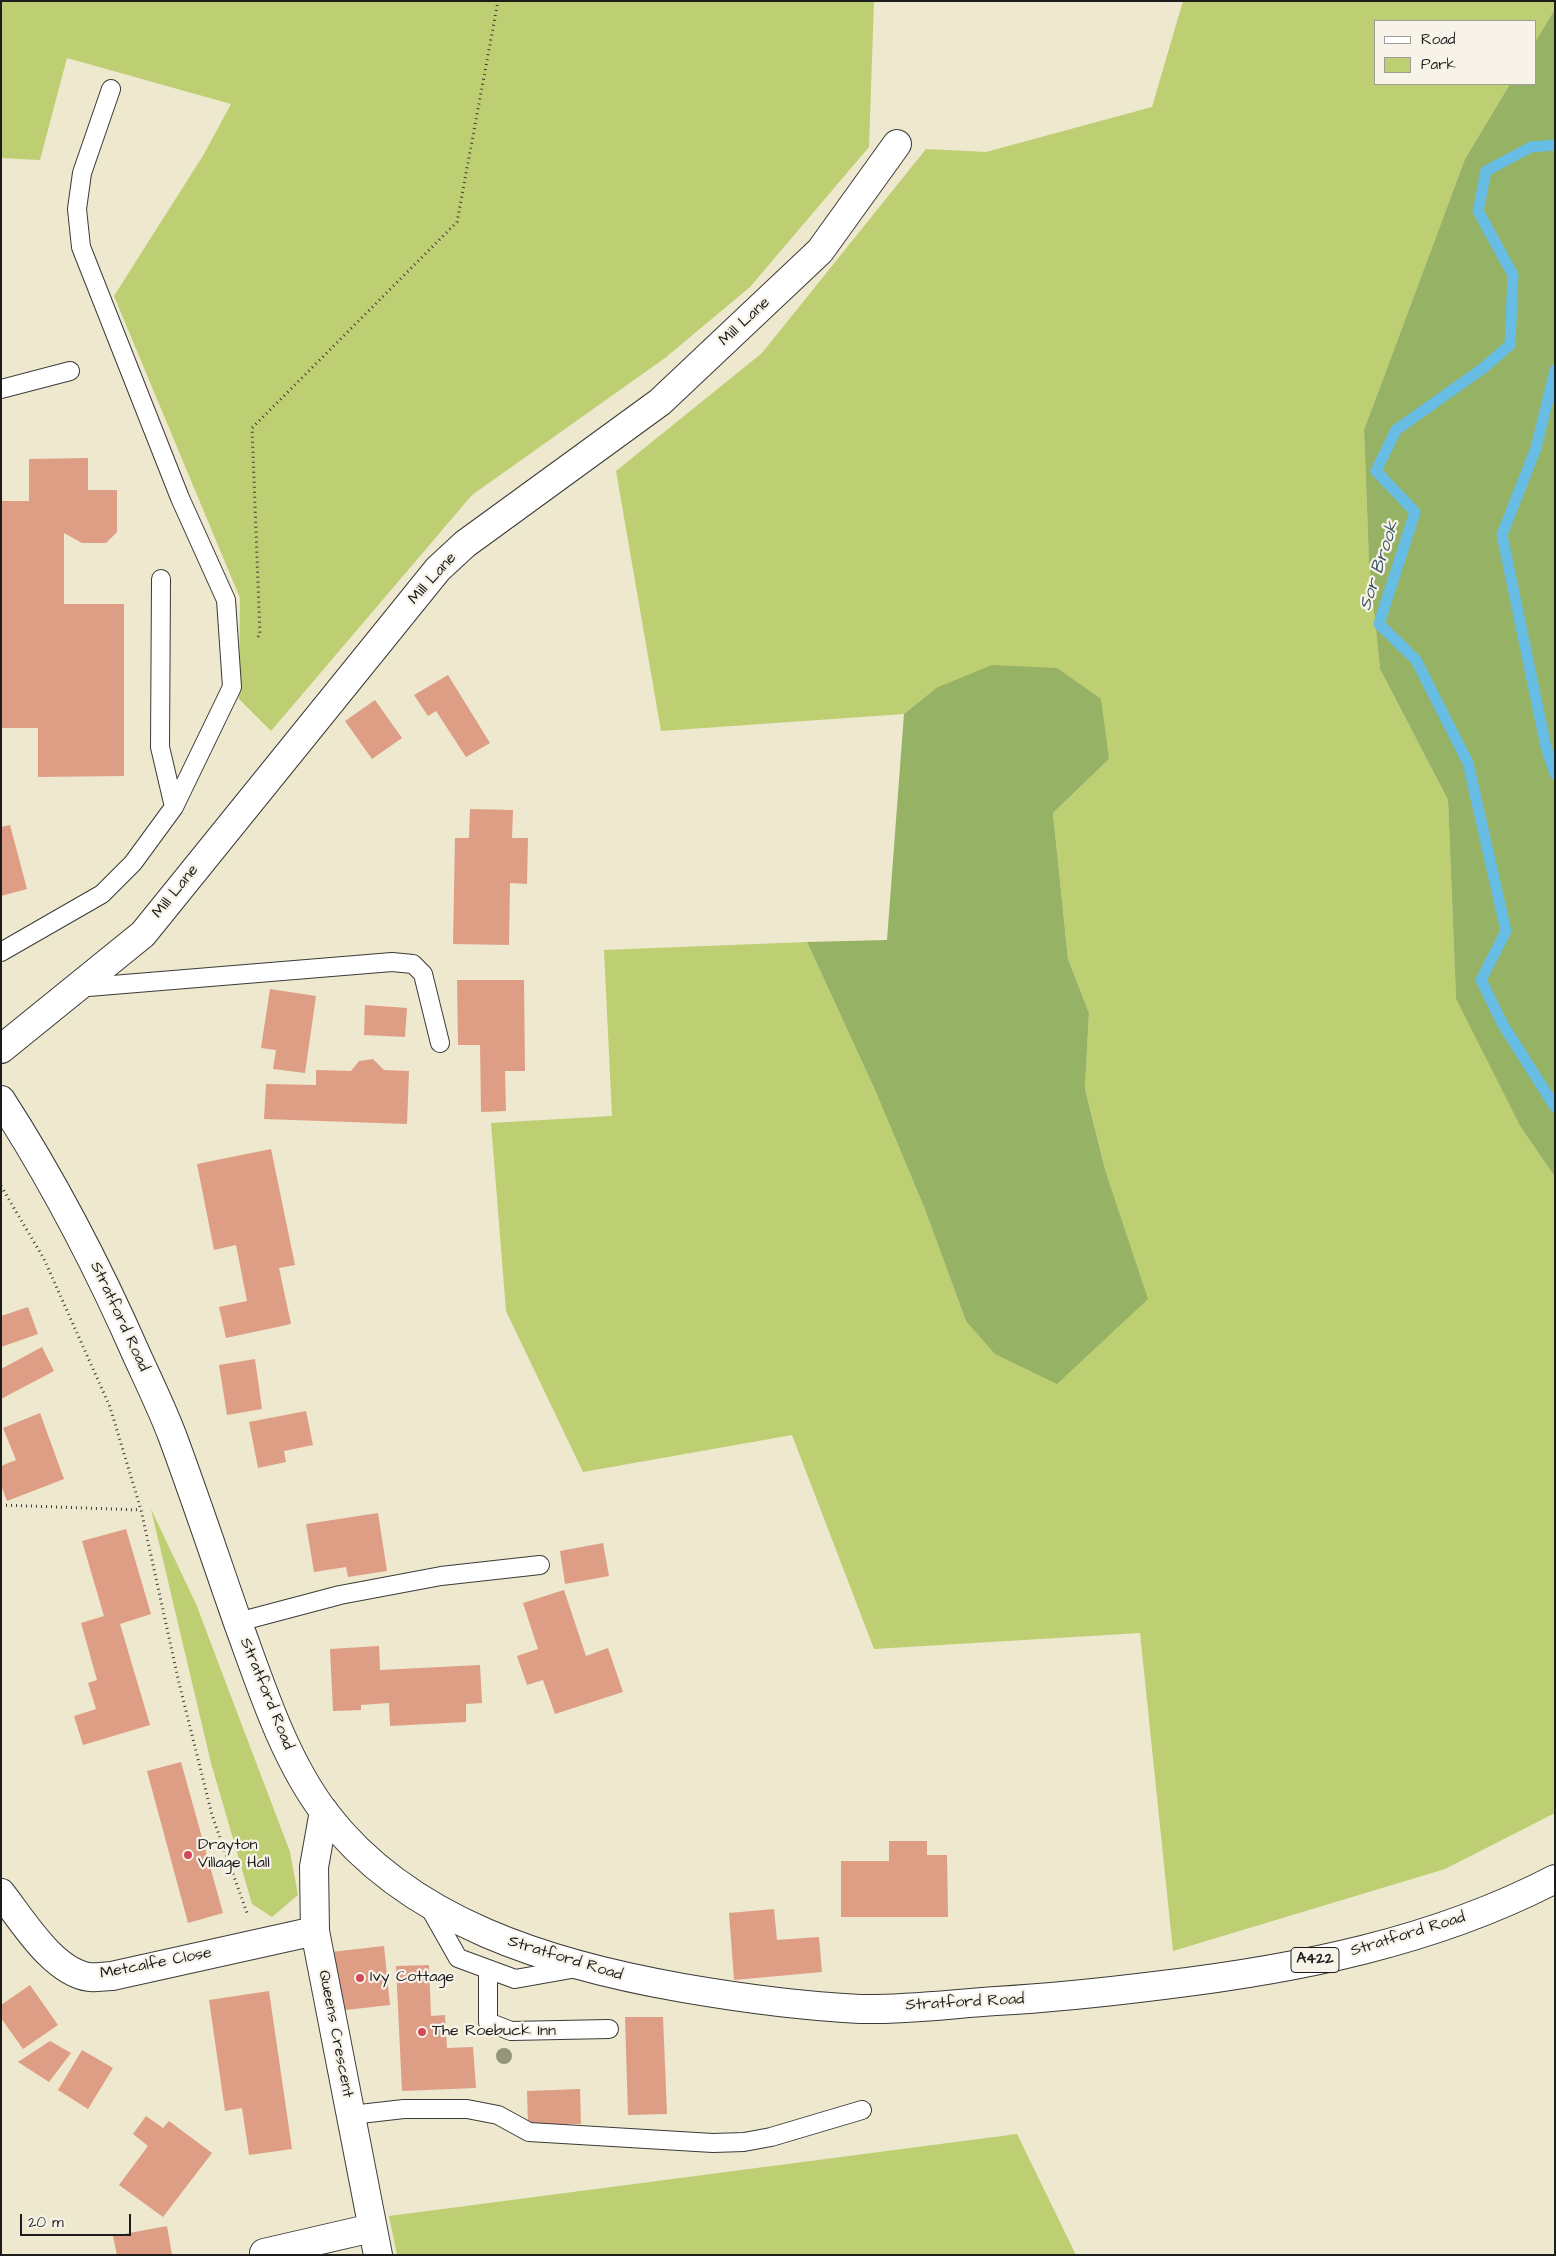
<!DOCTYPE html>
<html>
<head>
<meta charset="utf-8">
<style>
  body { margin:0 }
  #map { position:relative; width:1556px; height:2256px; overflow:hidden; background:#ede8ce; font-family:"Architects Daughter",sans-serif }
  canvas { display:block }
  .frame { position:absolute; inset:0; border:2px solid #1c1c1c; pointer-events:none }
  .legend { position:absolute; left:1374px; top:20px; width:162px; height:65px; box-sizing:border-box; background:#f7f3e8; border:1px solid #9f9d96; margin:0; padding:6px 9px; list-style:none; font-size:15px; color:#1c1c1c }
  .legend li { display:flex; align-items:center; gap:10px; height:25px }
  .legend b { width:25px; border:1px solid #9f9d96 }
  .scale { position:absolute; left:20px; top:2214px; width:111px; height:22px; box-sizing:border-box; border:2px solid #1c1c1c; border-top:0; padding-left:6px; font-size:15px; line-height:18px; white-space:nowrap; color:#1c1c1c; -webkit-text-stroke:4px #f7f3e8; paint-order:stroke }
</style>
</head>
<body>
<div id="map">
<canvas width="1556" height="2256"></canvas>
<div class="frame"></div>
<ul class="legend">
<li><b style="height:6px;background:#fff"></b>Road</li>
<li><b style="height:14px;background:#bdcf72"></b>Park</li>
</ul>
<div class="scale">20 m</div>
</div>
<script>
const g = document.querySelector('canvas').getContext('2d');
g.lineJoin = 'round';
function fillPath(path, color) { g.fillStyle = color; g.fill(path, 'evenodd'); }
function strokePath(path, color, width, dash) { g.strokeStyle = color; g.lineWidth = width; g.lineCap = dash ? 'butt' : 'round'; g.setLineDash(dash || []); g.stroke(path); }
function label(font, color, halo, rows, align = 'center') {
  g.font = font + ' "Architects Daughter",sans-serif'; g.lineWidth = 4.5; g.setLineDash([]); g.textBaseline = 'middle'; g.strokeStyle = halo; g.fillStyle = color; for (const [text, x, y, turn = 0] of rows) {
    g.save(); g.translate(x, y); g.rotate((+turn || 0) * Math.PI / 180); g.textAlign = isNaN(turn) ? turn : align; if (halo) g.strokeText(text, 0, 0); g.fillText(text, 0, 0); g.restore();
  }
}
const green = new Path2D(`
  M1 1H874L869 147 750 287 665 358 472 495 271 731 239 699 240 598 114 296 204 154 231 104 67 58 40 160 1 158Z
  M1183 1H1555V9L1535 42V21H1375V84H1510L1465 159 1364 430 1369 563 1380 669 1448 800 1456 999 1520 1126 1555 1177V1813L1445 1869 1173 1951 1140 1633 874 1649 792 1435 583 1472 506 1311 491 1123 612 1116 604 950 807 942 875 1090 924 1207 966 1321 1106 1173 1085 1089 1089 1013 1068 959 1053 813 1109 759 936 688 904 714 661 731 616 471 762 353 926 149 986 152 1152 107Z
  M151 1509 196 1604 290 1852 298 1895 272 1917 252 1904 211 1763Z
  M1017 2134 1076 2255H397L389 2216Z`);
const forest = new Path2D(`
  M1555 9V1177L1520 1126 1456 999 1448 800 1380 669 1369 563 1364 430 1465 159 1510 84H1535V42Z
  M992 665 1057 668 1101 699 1109 759 1053 813 1068 959 1089 1013 1085 1089 1106 1173 1148 1299 1057 1384 995 1354 966 1321 924 1207 875 1090 807 942 887 940 904 714 936 688Z`);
const stream = new Path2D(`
  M1555 145 1531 147 1486 171 1478 211 1513 275 1510 345 1482 369 1396 430 1376 471 1415 512 1379 624 1416 660 1468 763 1506 931 1481 980 1502 1023 1555 1107
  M1555 370 1536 448 1502 535 1546 747 1555 774`);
const building = new Path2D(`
  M88 458V490H117V532L106 543H82L64 533V604H124V776L38 777V728H1V501H29V459Z
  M448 675 490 743 466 757 436 711 428 716 414 695Z
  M375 700 402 738 372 759 345 721Z
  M470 809 513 810 512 838H528L527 884 510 883 509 945 453 944 455 838H469Z
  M10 825 27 889 1 896V827Z
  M457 980H524L525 1071H505L506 1111 481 1112 480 1045H458Z
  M270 989 316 996 305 1073 273 1069 276 1050 261 1048Z
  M365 1005 407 1008 405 1037 364 1035Z
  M373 1059 384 1070 409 1071 407 1124 264 1119 266 1084 316 1085V1070L351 1071 359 1061Z
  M271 1149 295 1265 279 1268 291 1324 226 1338 219 1307 247 1301 236 1245 214 1250 197 1164Z
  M28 1307 38 1334 1 1347V1316Z
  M42 1347 54 1371 1 1399V1369Z
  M255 1359 262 1409 227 1415 219 1365Z
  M306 1411 313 1445 284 1451 286 1462 258 1468 249 1422Z
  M40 1413 64 1479 7 1501 1 1485V1466L16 1460 3 1428Z
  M378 1513 387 1571 348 1577 346 1567 314 1572 306 1524Z
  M126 1529 151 1614 120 1624 150 1725 83 1745 74 1716 96 1709 88 1683 97 1680 81 1623 104 1616 82 1541Z
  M603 1543 609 1576 565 1584 560 1551Z
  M564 1590 586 1656 608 1648 623 1692 555 1714 543 1680 527 1685 517 1656 538 1649 523 1603Z
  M379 1646 380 1670 480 1665 482 1703 466 1704V1722L390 1726 389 1703 361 1705V1710L333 1711 330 1649Z
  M181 1762 223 1913 188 1923 147 1771Z
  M889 1841H927V1855H947L948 1917H841V1861H889Z
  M774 1909 777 1940 819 1937 822 1972 734 1980 729 1913Z
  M384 1946 390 2005 337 2011 331 1952Z
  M429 1965 431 2016 445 2015 447 2048 473 2047 476 2088 402 2091 396 1966Z
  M30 1985 58 2025 23 2049 1 2018V2005Z
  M269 1991 292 2149 249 2155 242 2108 225 2111 209 2000Z
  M625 2017H663L667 2114 628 2115Z
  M50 2041 71 2053 49 2082 18 2062Z
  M82 2050 113 2068 88 2109 58 2090Z
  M580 2089 581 2124 528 2125 527 2091Z
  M146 2116 163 2128 169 2121 212 2153 163 2217 119 2185 148 2146 133 2134Z
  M167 2226 172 2255H117L113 2236Z`);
const path = new Path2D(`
  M258 637 260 634 252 428 457 222 498 1
  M1 1186 44 1259 110 1407 141 1510 179 1683 212 1815 247 1913
  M1 1505 141 1510`);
const lane = new Path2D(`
  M1 389 70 371
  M161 579 160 747 174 807
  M1 952 102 894 133 863 174 807 232 687 226 600 180 498 81 247 77 209 82 173 111 89
  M76 988 392 962 413 964 423 974 440 1043
  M238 1622 340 1595 441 1576 540 1565
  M428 1905 458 1958 515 1979 577 1968
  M488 1970V2022L511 2031 609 2029
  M351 2115 404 2109H467L498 2115 529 2132 713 2143 744 2142 771 2137 862 2110`);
const street = new Path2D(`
  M1 1049 143 934 438 569 465 544 660 402 820 251 897 144
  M324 1811 314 1867 315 1931 378 2255
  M1 1893C22 1920 53 1972 89 1977 96 1978 105 1976 112 1976L315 1931
  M264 2253 372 2228`);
const primary = new Path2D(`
  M1 1100C54 1182 99 1269 138 1358 150 1384 162 1409 172 1435 195 1497 216 1560 238 1623 261 1686 284 1759 325 1813 409 1923 552 1965 683 1988 741 1998 801 2006 860 2009 905 2010 951 2004 996 2001 1052 1998 1107 1992 1163 1985 1297 1969 1434 1942 1555 1879`);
const trees = [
  [504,2056]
];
const markers = [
  [188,1855,5,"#d1495b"],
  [360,1978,5,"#d1495b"],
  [422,2032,5,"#d1495b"]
];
const shields = [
  [1315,1960,48]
];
const shieldNames = [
  ["A422",1315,1960]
];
const streetNames = [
  ["Mill Lane",745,322,-43],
  ["Mill Lane",433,579,-48],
  ["Mill Lane",176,892,-51],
  ["Stratford Road",119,1317,65],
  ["Stratford Road",266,1694,68],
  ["Stratford Road",1408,1935,-17],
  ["Stratford Road",565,1959,17],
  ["Metcalfe Close",156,1964,-11],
  ["Stratford Road",965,2003,-3],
  ["Queens Crescent",335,2034,79]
];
const poiNames = [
  ["Drayton",198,1846],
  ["Village Hall",198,1864],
  ["Ivy Cottage",370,1978],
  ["The Roebuck Inn",432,2032]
];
const waterNames = [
  ["Sor Brook",1380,566,-72]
];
fillPath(green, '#bdcf72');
fillPath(forest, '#96b264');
strokePath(stream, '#67bde4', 11);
fillPath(building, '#de9e85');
strokePath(lane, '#3b3b37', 20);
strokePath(street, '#3b3b37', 30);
strokePath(primary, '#3b3b37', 30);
strokePath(path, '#3b3b37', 3, [1, 4]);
strokePath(lane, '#fff', 18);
strokePath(street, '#fff', 28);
strokePath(primary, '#fff', 28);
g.fillStyle = '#94967a';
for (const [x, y] of trees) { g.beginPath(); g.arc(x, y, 8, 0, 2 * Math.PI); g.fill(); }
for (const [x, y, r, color] of markers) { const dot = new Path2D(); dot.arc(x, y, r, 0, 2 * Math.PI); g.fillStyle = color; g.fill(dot); strokePath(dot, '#f7f3e8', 2); }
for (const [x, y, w] of shields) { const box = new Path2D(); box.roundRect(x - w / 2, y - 12.5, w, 25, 4); g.fillStyle = '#f7f3e8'; g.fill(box); strokePath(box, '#1c1c1c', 1); }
label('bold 15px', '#1c1c1c', null, shieldNames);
label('16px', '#1c1c1c', '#f7f3e8', streetNames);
label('16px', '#1c1c1c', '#f7f3e8', poiNames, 'left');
label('italic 18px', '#365462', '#f7f3e8', waterNames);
</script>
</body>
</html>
